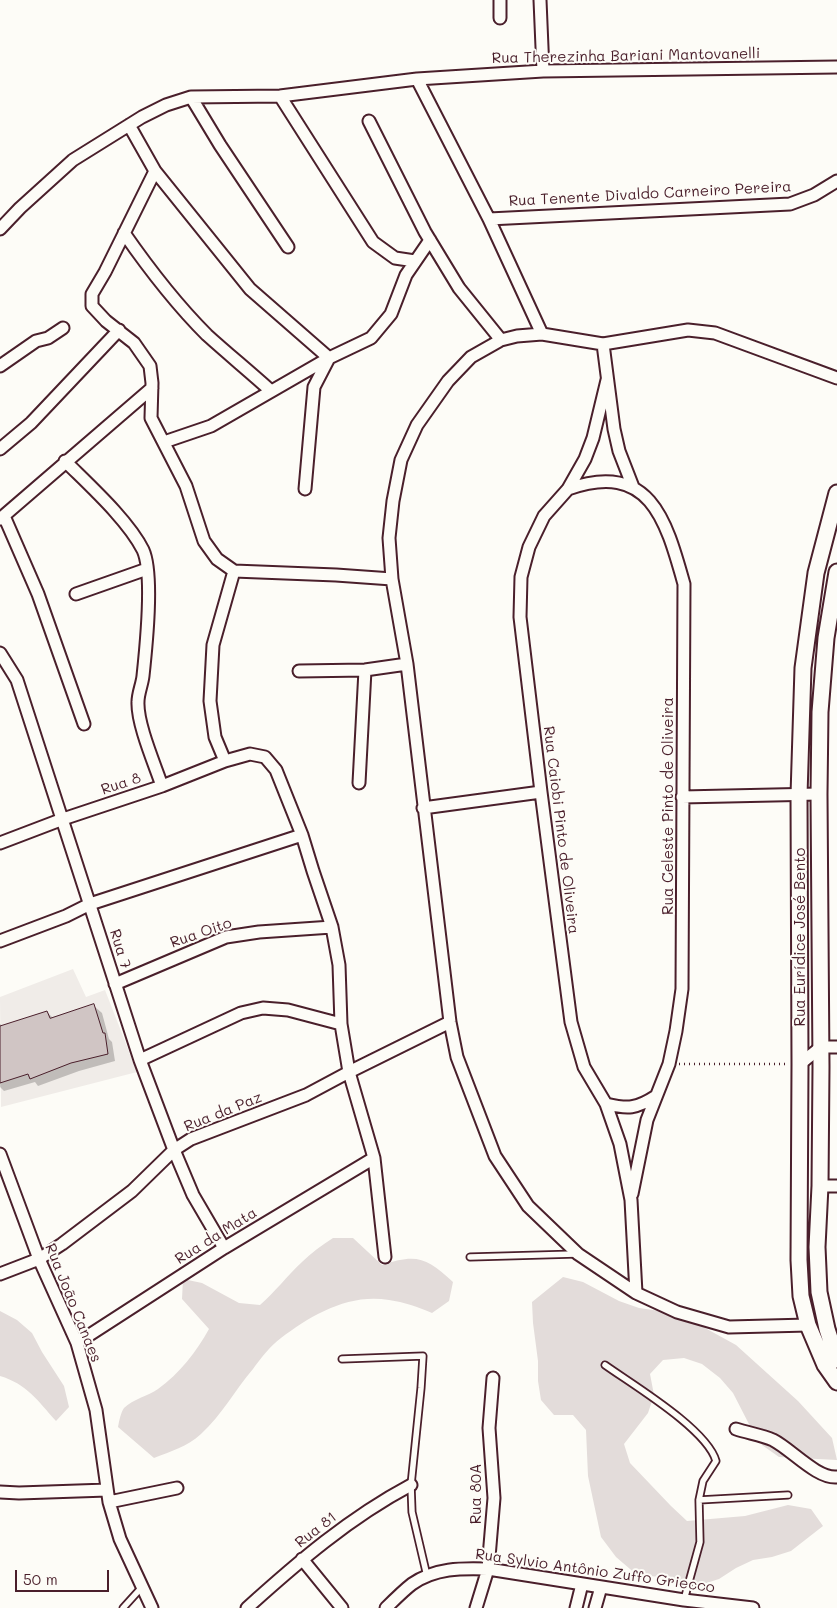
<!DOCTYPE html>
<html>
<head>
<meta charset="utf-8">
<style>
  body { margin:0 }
  #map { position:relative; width:837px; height:1608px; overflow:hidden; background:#fdfcf7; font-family:Mali,sans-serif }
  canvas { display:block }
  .scale { position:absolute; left:15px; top:1570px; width:94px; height:22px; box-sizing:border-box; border:2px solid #4a1f2b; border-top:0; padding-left:6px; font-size:15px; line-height:18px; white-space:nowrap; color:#4a1f2b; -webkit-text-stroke:4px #fdfcf7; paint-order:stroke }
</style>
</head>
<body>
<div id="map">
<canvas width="837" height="1608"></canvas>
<div class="scale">50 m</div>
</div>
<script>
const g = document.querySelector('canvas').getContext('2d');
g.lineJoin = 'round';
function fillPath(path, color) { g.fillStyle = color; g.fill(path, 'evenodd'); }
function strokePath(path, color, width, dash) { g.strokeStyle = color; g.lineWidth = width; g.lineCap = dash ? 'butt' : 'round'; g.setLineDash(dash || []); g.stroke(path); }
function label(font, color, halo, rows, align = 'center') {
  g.font = font + ' Mali,sans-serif'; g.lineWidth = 4; g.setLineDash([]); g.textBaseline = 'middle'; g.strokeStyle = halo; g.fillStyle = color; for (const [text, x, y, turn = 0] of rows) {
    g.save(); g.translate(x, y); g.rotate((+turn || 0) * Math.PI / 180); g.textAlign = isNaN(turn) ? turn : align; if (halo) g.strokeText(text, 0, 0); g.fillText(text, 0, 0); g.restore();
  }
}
const built = new Path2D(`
  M73 969 86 997 105 990 137 1072 1 1107 0 997Z`);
const green = new Path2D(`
  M333 1238H353L382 1265C417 1253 427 1258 453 1282L449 1301 432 1313C418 1307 404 1302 389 1300 349 1293 311 1315 281 1338 270 1346 261 1358 253 1369 235 1390 222 1415 201 1434 187 1447 171 1451 154 1458L118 1427C119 1421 121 1412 124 1408 133 1399 148 1396 158 1389 179 1374 197 1351 209 1329L182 1299 183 1279 202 1283 239 1303 260 1305C275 1292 287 1276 302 1262 311 1253 322 1245 333 1238Z
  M563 1277 583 1282 619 1301 639 1308 674 1313 696 1323 736 1345 798 1401 832 1438 837 1460 779 1457 762 1445 751 1428 733 1393 720 1378 702 1364 684 1358 663 1360 650 1374 654 1395 648 1413 624 1444 630 1463 671 1506 687 1521 745 1516 788 1505 811 1509 823 1526 791 1551 772 1557 753 1560 736 1568 719 1579 700 1585 679 1583 661 1577 637 1575 616 1557 601 1537 588 1476 586 1430 573 1415H554L541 1400 538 1381V1361L533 1323 532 1302Z
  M0 1311 17 1320 32 1333 42 1352 64 1386 69 1407 56 1421C38 1401 27 1384 0 1376Z`);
const shadow = new Path2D(`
  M94 1006 102 1013 109 1039 112 1042 115 1061 79 1071 38 1086 35 1082 4 1091 0 1087V1024L3 1026 47 1012 53 1018Z`);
const building = new Path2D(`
  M94 1004 103 1033H105L108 1054 71 1063 30 1079 28 1074 0 1083V1026L47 1011 50 1018Z`);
const path = new Path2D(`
  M679 1064H786`);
const service = new Path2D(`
  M470 1257 576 1254
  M342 1359 423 1356 421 1388 411 1485 412 1512 427 1576
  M605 1365C633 1385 707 1429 716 1461L703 1481 699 1500 700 1542 684 1600
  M699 1500 788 1495
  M123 1608 142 1587`);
const minor = new Path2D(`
  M500 0V18
  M540 0 543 71
  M417 79 489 219 542 334
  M280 96 373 242 395 258 415 261
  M191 97 220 145 288 247
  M369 121 425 232 459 288 501 340
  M129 125 155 171 105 272 92 294V306L106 321 134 343 150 366 152 383 151 418 186 486 204 541 217 559 234 571 336 575 392 579
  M155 171 250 289 329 358 314 387 305 489
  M489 219 790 204 814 195 837 181
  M0 229 20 208 73 160 142 117 166 105 191 97 280 96 417 79 543 71 837 67
  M124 233C149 269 176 304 207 335 228 354 250 372 271 391
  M603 344 614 429 619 451 633 487
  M0 366 36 341 48 338 63 328
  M607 380 593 438 585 459 568 489 544 516 529 547 521 577 520 617 541 792 571 1022 584 1067 606 1104 620 1144 631 1200 636 1293
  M164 442 211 426 329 358 371 338 391 314 406 275 430 240
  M0 449 31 423 119 330
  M65 461C89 485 128 520 143 550 154 574 146 648 143 676 142 685 138 693 138 702 137 724 155 765 162 786
  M568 489C650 460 666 520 684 584L682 989 676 1031 669 1064 647 1120 632 1194
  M4 516 38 594 84 724
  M0 519 152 388
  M76 594 147 569
  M0 653 17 680 140 1060 174 1150 193 1195 224 1248
  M299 671 365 670 407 664
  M225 761 215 737 210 701 213 645 234 571
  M359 783 365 670
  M682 797 819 794
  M423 808 541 792
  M0 843 63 819 162 786 225 761 250 754 265 757 276 770 302 835 313 871 332 927 339 965 341 1024 349 1072 374 1158 385 1257
  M0 941 66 916 90 904 302 835
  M115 984 226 937 259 932 332 927
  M140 1060 241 1013 263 1008 288 1010 341 1024
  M800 1064 821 1047H837
  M606 1104C628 1109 636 1109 656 1096
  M0 1154 39 1259 77 1343 96 1410 109 1502 120 1539 152 1608
  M820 1186H837
  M0 1274 39 1259 62 1244 132 1191 174 1150 191 1139 306 1095 349 1072 450 1022
  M808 1325 729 1327 677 1312 636 1293 578 1254 528 1206 495 1156 457 1057 450 1022 407 664 392 579 389 538 393 501 401 460 417 425 448 381 471 357 501 340 517 336 542 334 603 344 688 330 715 333 837 378
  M77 1343 224 1248 374 1158
  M736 1429C748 1433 762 1435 773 1440 791 1449 817 1479 837 1477
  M0 1492 19 1493 107 1490
  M109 1502 177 1488
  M302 1559 342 1608
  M247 1608C298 1562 349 1518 411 1485
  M386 1608C394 1600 403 1591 412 1584 435 1568 461 1568 488 1569L684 1600 753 1608
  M476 1608 488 1569 494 1498 489 1428 493 1378
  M576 1608 582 1584
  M595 1608 601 1587`);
const tertiary = new Path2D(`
  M837 493 816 573 803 668 799 795 800 1064 799 1260 801 1296 808 1325 825 1365 837 1382
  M837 572 826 638 820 712 819 794 821 1067 820 1186 817 1247 819 1292 827 1329 837 1360`);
const streetNames = [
  ["Rua Therezinha Bariani Mantovanelli",626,56,-1],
  ["Rua Tenente Divaldo Carneiro Pereira",650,194,-3],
  ["Rua 8",121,784,-18],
  ["Rua Celeste Pinto de Oliveira",668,806,-90],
  ["Rua Caiobi Pinto de Oliveira",561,830,83],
  ["Rua Oito",201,933,-19],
  ["Rua Eurídice José Bento",800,937,-90],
  ["Rua 7",120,949,73],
  ["Rua da Paz",223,1112,-22],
  ["Rua da Mata",216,1236,-32],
  ["Rua João Canaes",73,1303,68],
  ["Rua 80A",476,1494,-90],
  ["Rua 81",316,1530,-38],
  ["Rua Sylvio Antônio Zuffo Griecco",595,1571,8]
];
fillPath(built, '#f0ece8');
fillPath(green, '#e3dcda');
fillPath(shadow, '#0003');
fillPath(building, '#d0c5c4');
strokePath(building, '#4a1f2b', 1);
strokePath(service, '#4a1f2b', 9);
strokePath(minor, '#4a1f2b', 15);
strokePath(tertiary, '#4a1f2b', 19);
strokePath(path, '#4a1f2b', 2.5, [1, 4]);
strokePath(service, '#fdfcf7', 5.5);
strokePath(minor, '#fdfcf7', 11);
strokePath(tertiary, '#fdfcf7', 15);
label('15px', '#4a1f2b', '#fdfcf7', streetNames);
</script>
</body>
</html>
